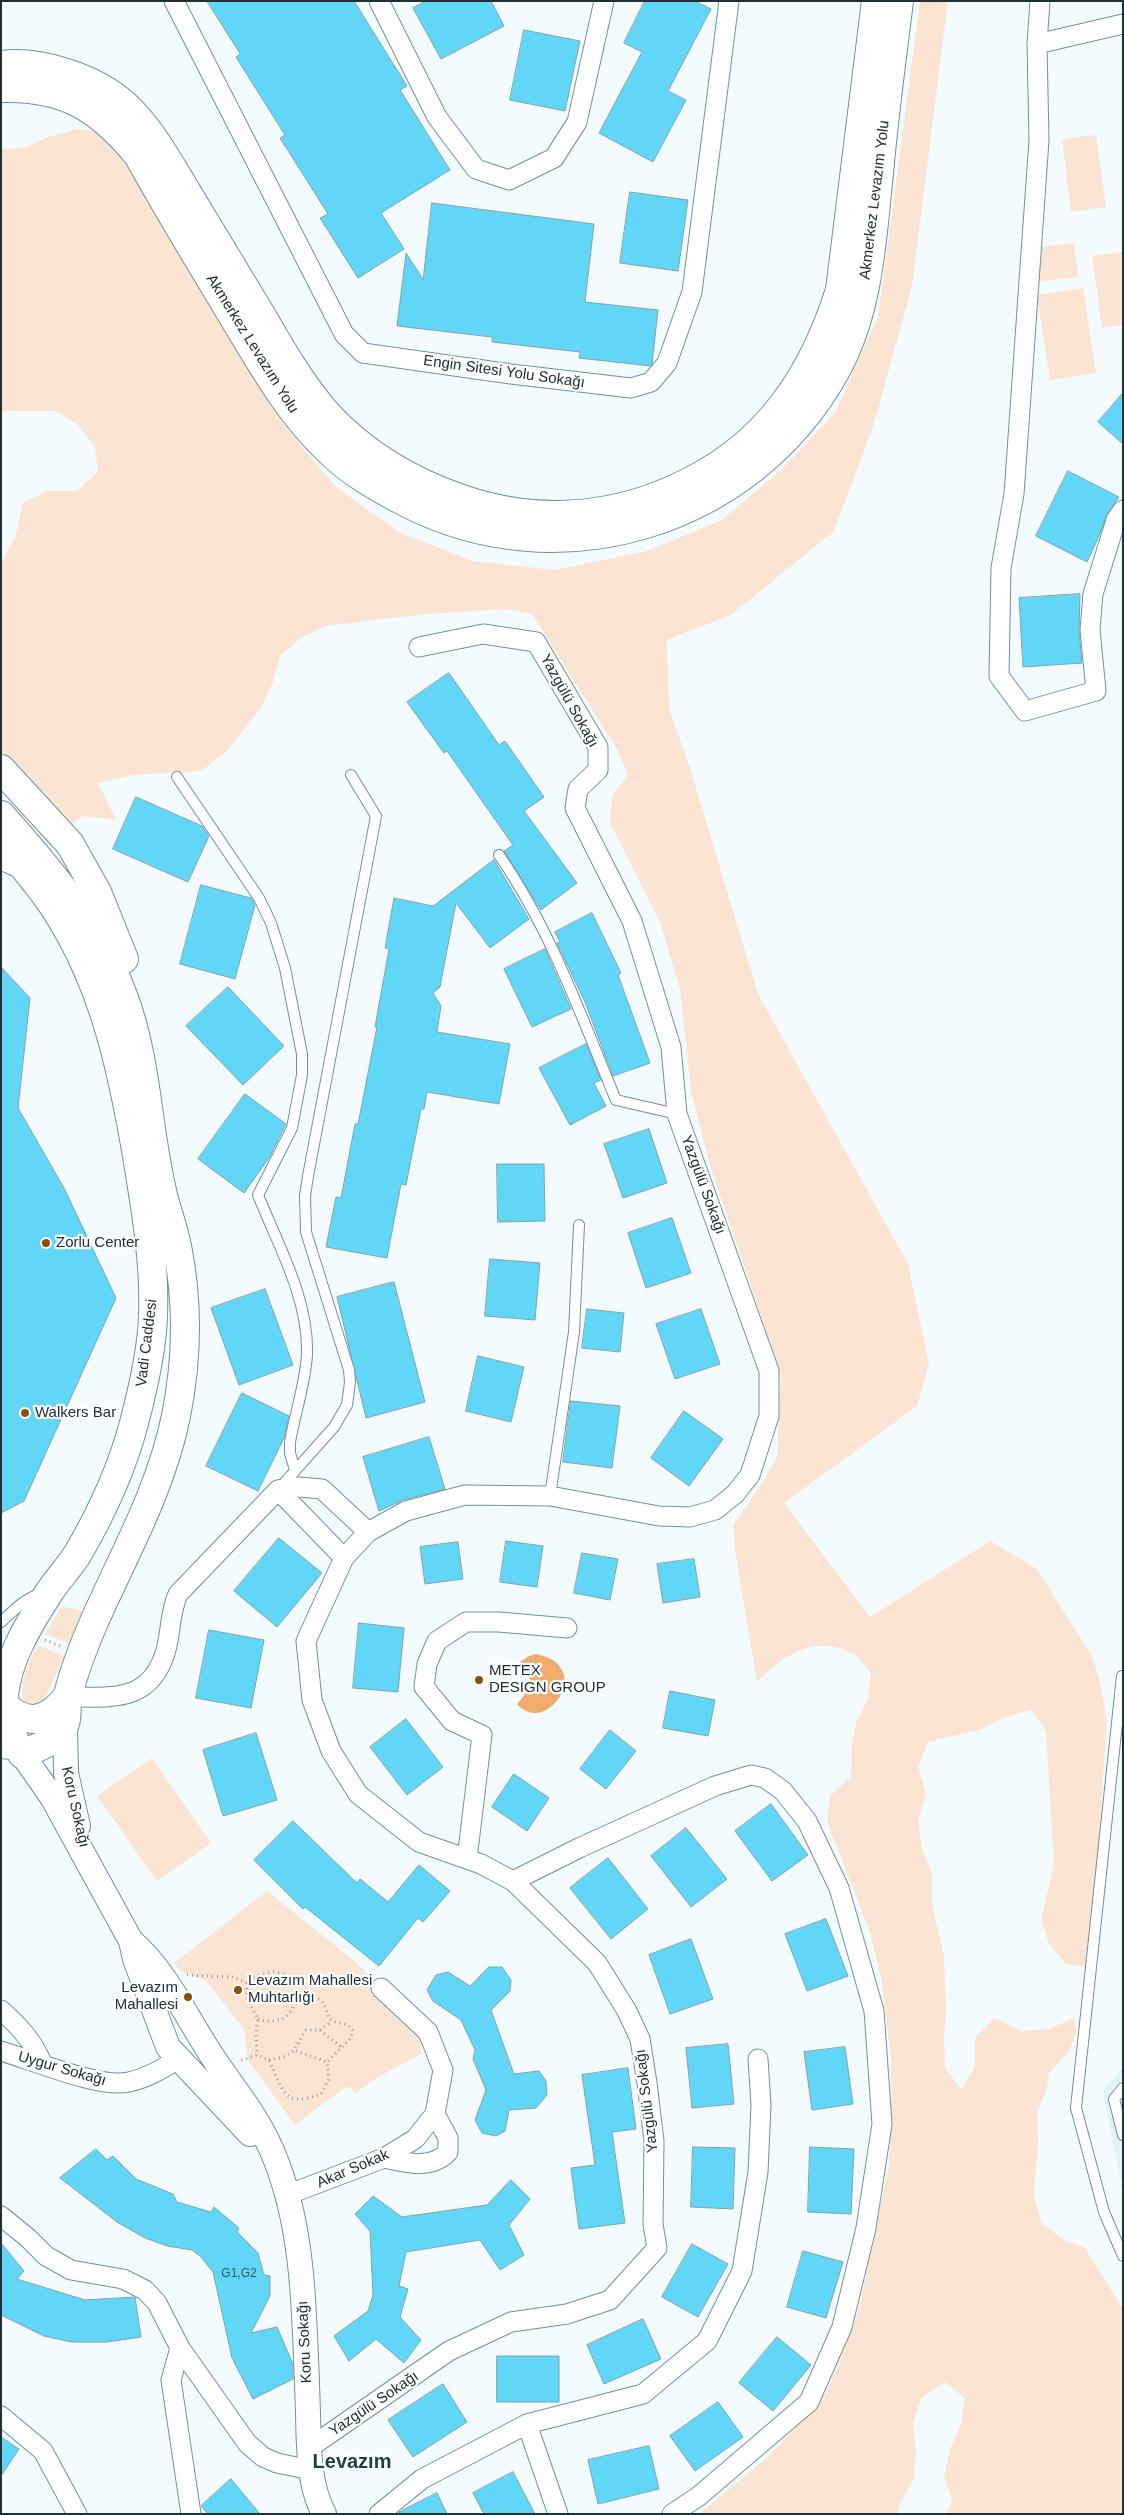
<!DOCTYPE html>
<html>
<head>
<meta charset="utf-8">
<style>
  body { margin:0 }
  #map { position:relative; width:1124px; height:2515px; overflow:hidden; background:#f3fbfe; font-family:Arial,sans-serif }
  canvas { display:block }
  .frame { position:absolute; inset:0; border:2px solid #203034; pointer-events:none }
</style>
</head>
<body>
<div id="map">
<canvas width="1124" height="2515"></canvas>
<div class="frame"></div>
</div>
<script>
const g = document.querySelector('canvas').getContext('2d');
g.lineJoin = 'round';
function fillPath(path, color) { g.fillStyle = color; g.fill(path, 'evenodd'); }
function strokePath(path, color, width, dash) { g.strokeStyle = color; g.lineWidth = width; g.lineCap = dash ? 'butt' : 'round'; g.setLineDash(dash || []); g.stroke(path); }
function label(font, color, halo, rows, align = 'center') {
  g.font = font + ' Arial,sans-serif'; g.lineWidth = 4.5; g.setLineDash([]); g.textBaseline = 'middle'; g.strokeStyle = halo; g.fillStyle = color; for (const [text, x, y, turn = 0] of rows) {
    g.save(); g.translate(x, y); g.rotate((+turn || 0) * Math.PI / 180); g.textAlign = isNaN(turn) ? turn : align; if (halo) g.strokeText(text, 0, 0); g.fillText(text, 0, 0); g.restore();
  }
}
const built = new Path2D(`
  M1123 2067V2194L1103 2091Z`);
const green = new Path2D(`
  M920 1H948L912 286 873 427 834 531 731 615 667 640 669 709 689 765 758 994 908 1264 929 1365 917 1406 784 1503 870 1617 990 1541 1037 1569 1092 1656 1100 1683 1107 1720 1094 1914 1086 1967 1066 1964 1049 1944 1041 1919 1054 1865 1046 1731 1031 1710 1006 1717 982 1729 928 1742 918 1767 926 1794 918 1821 922 1848 932 1875V1903L944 1956 946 2011 944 2039 945 2068 962 2090 975 2066V2038L994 2018 1022 2031 1049 2029 1074 2018 1076 2033 1069 2051 1049 2073 1047 2088 1037 2113 1038 2141 1034 2195 1041 2222 1062 2239 1085 2248 1123 2309V2514H946L952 2501 944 2476 950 2449 961 2424 965 2399 945 2382 922 2397 913 2423 916 2450 914 2478 898 2508V2514H699L770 2455 827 2392 858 2314 889 2165 891 2058 882 1983 870 1932 827 1822 830 1796 851 1777V1750L856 1723 868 1699 871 1673C866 1667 859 1657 852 1653 813 1634 784 1655 757 1682L735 1551 734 1524 765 1479 777 1457 781 1375 709 1162 691 1092 680 989 660 922 610 823 612 796 628 774 617 749 532 614 505 609 426 614 325 626 301 638 280 656 273 682 261 708 226 752 201 771 133 775 98 783 116 820 83 816 69 826 1 754V563L15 538 23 503 47 491H77L98 472 95 447 78 425 56 411H1V149L24 148 48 137 77 129 95 131 118 148 284 425 336 487 399 532 472 561 554 570 647 551 722 520 782 469 835 413 878 317Z
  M1096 135 1106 207 1071 212 1062 139Z
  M1074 243 1078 277 1038 282 1033 248Z
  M1123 252V325L1102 328 1092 256Z
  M1083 288 1096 373 1050 380 1037 295Z
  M62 1606 85 1612 71 1644 45 1634Z
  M37 1645 65 1656 41 1706 33 1707 25 1704C16 1685 30 1663 37 1645Z
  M152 1758 211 1843 157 1881 97 1796Z
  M267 1891 352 1959 388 1993 420 2030 421 2054 373 2080 356 2093 347 2086 295 2125 248 2060 244 2029 206 1981 180 1971 174 1963Z`);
const water = new Path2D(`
  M536 1654C596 1665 547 1738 517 1704 532 1687 535 1681 520 1662L529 1656Z`);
const building = new Path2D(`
  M207 1H354L407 86 400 90 450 170 381 213 404 249 358 278 320 218 328 214 280 138 285 135 236 57 240 54Z
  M426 1H491L504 26 441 59 413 8Z
  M645 1H695L711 9 668 91 686 100 653 162 599 133 642 52 624 43Z
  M524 30 580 41 565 111 510 100Z
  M630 192 688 200 678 271 620 263Z
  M432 203 594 224 585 302 658 310 652 364 650 366 579 358 580 352 492 342V337L397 326 406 253 423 279Z
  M1123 393V444L1098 422Z
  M1068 471 1119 497 1107 514 1099 536 1087 562 1036 536Z
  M1080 594 1079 631 1082 663 1023 667 1019 598Z
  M449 673 499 745 505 741 544 797 524 811 577 883 541 910 504 851 513 845 447 751 444 753 407 702Z
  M136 797 202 826 209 836 188 882 113 849Z
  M494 860 529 919 490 948 456 903 440 987 433 993 441 1006 437 1032 510 1044 499 1104 427 1092 424 1109H421L406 1185 401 1184 387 1258 326 1247 336 1197 341 1198 355 1124H358L377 1027H375L389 949 385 948 394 898 433 906Z
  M201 885 251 898 255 905 235 979 180 964Z
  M592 913 621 973 618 975 650 1063 613 1076 585 1002 557 943 560 942 555 932Z
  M545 949 571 1009 532 1027 504 969Z
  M1 967 30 998 18 1108 64 1188 116 1298 24 1501 1 1513Z
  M228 987 284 1046 243 1085 186 1026Z
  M586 1044 601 1080 594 1083 606 1106 570 1125 539 1068Z
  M245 1094 286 1124 269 1158 244 1193 198 1159Z
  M649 1129 667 1183 623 1198 604 1144Z
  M497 1164H544L545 1221 498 1222Z
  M672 1218 691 1273 646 1288 628 1233Z
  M490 1259 540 1263 535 1320 485 1316Z
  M394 1282 425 1402 366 1418 337 1297Z
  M265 1289 293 1365 239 1385 211 1308Z
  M587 1309 624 1313 620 1352 582 1348Z
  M701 1309 720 1364 675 1379 656 1324Z
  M478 1356 524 1367 511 1422 466 1411Z
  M242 1393 289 1416 284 1438 258 1491 206 1466Z
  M571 1401 620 1406 612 1468 563 1462Z
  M684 1411 723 1439 689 1486 651 1458Z
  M429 1437 445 1489 403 1500 379 1511 363 1457Z
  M279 1538 322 1573 277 1627 234 1591Z
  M506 1541 543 1546 537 1587 500 1582Z
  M458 1542 463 1579 425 1584 420 1547Z
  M582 1553 618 1559 610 1600 574 1593Z
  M694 1559 700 1597 663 1603 657 1564Z
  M359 1623 404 1628 398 1692 353 1688Z
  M209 1630 264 1640 251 1708 196 1698Z
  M670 1691 715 1700 708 1736 663 1728Z
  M406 1719 443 1767 407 1795 370 1747Z
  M610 1730 636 1751 606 1789 580 1769Z
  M256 1733 277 1800 223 1816 203 1750Z
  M514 1774 549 1798 527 1831 492 1807Z
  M771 1804 808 1855 772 1881 735 1831Z
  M293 1821 357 1883 360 1879 388 1902 419 1865 450 1891 423 1922 418 1918 379 1966 305 1907 303 1909 254 1860Z
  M686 1828 727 1879 691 1907 651 1856Z
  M608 1858 648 1909 611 1939 570 1888Z
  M826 1919 848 1976 807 1991 785 1934Z
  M691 1939 713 1999 670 2014 649 1955Z
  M489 1967H502L511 1980 510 1991 491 2010 514 2074 539 2071 546 2081 547 2095 536 2108 509 2110 505 2131 496 2136 482 2133 475 2120 486 2090 473 2059 475 2050 461 2020 433 2001 427 1990 436 1975 448 1972 470 1986Z
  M728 2044 734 2104 692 2108 686 2048Z
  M845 2047 853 2104 812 2110 804 2052Z
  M628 2068 636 2129 612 2132 625 2223 579 2229 571 2168 595 2165 582 2075Z
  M693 2147 735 2148 733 2209 691 2207Z
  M810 2147 854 2149 851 2214 808 2212Z
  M96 2149 107 2160 113 2156 136 2179 173 2194 177 2202 211 2212 214 2207 239 2228 237 2232 258 2253 264 2275 270 2276V2296L251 2333 277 2327 293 2364V2379L253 2399 232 2358 213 2272 201 2257 192 2250 167 2246 145 2238 117 2222 60 2178Z
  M511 2180 530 2199 509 2225 524 2255 500 2270 480 2240 406 2252 399 2286 408 2289 400 2317 421 2340 404 2363 376 2339 349 2361 334 2336 368 2311 373 2295 370 2231 355 2214 373 2196 402 2217 487 2205Z
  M1 2243 24 2271 17 2279 85 2300 135 2297 141 2337 107 2342H71L44 2336 1 2315Z
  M692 2244 728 2264 698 2317 662 2297Z
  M803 2251 843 2262 826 2318 787 2307Z
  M643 2319 661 2359 604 2384 587 2345Z
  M777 2337 811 2365 773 2411 739 2383Z
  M497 2356H559V2402H497Z
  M443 2384 467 2422 413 2457 388 2420Z
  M718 2402 743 2437 695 2471 670 2436Z
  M1 2437 19 2449 1 2476Z
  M649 2446 659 2489 598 2504 588 2460Z
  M513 2472 535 2514H484L473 2493Z
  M231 2479 260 2514H208L201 2506Z
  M437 2493 447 2514H397L401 2511Z`);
const path = new Path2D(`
  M45 1640 60 1646
  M187 1975 233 1977 247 1983C268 1967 292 1966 297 1998L320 1999C334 2017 318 2019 348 2025L353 2031 350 2039 327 2062 329 2079 321 2094C282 2108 284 2091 269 2060L257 2055 239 2061
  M247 1983V1998L258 2019 256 2034 257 2055
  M258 2019C278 2025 291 2018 297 1998
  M320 2030 331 2022
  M296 2051 327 2062
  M269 2060C298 2055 292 2051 306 2030H320L342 2048`);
const service = new Path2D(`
  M177 777 259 898 271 923 285 968 302 1054V1075L292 1128 258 1195C278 1245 309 1299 307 1355 305 1385 295 1413 290 1442V1453L295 1470
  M499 855C551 930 581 1016 616 1100L677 1114
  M1 865 19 873
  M278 1490 334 1427 347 1405 350 1382 349 1370 306 1232 305 1196 308 1176 376 816 351 775
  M550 1496 574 1332 579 1225
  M1 1622C13 1611 24 1599 40 1594
  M1122 1676 1076 2108 1104 2212 1123 2256
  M1 1753 20 1755
  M1123 2088 1114 2099 1123 2135`);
const minor = new Path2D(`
  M174 1 344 334 363 353 511 374 631 388 651 382 667 363 692 292 729 1
  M379 1 437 117 476 169 509 180 554 158 577 122 604 1
  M1040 1 1037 44 1039 140 1014 494 1001 568 999 676 1025 711 1096 691 1090 630 1093 594 1116 520 1123 510
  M1037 44 1123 24
  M278 1490 299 1487 322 1489 368 1532
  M278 1490 344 1558
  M67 1697C113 1697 151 1703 166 1650 171 1631 170 1612 178 1594L278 1490
  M467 1859 482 1735 452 1721 424 1687 427 1664 437 1641 466 1622H499L567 1628
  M513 1881 579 1848 715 1786 751 1775 765 1778 783 1791 807 1821 839 1888 874 2011 882 2124 866 2228 842 2327 809 2402 699 2496 672 2514
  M1 2010C19 2026 33 2041 42 2063
  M1 2051C32 2060 101 2089 129 2082 148 2078 162 2069 178 2059
  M384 2158C406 2163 431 2170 448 2152V2138L435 2114
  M287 2195 384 2158 415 2139 435 2114 443 2070 428 2032 381 1988
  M1 2216 28 2238 46 2256 71 2270 123 2279 145 2290 157 2303 180 2348 247 2443 263 2457 277 2463 311 2470
  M180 2348 171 2380 191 2514
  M1 2416 43 2451 77 2514
  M527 2424 558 2514
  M309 2448 449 2351 511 2322 567 2314 610 2300 657 2248 653 2224 654 2141 647 2083 640 2039 627 2011 597 1963 513 1881 481 1864 419 1842 358 1794 331 1751 312 1700 306 1641 344 1558 368 1532 406 1511 465 1495 550 1496 659 1516 690 1517 715 1510 735 1494 750 1475 769 1416V1371L677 1114 671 1047 632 921 575 808 578 789 598 770V747L536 642 483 634 419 647
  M379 2514 422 2479 527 2424 643 2394 707 2341 742 2271 758 2172 761 2105 758 2059`);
const tertiary = new Path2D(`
  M65 1725 66 1773 78 1826
  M22 1754 52 1797 131 1941 135 1959 168 2047 250 2134
  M131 1941C164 1969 184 2012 207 2048 222 2073 241 2095 256 2120 291 2177 301 2250 304 2316 306 2349 307 2381 308 2414 309 2448 308 2483 324 2514`);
const secondary = new Path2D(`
  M1 65C41 60 95 78 125 105 151 129 170 164 188 194 213 236 238 277 263 318 282 351 302 385 327 414 364 454 412 482 462 499 525 521 593 520 655 497 755 460 809 389 840 290L876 1
  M1 88C65 86 99 108 138 155 167 208 198 258 229 310 259 359 286 410 328 450 350 472 378 488 405 502 559 582 750 524 835 372 869 311 872 240 879 173 884 115 892 58 899 1
  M1 769 70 844 97 892 124 959
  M1 815C59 880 108 938 132 1023 147 1077 149 1133 161 1186 165 1207 173 1226 177 1246 188 1301 187 1361 176 1416 161 1490 124 1554 94 1622 84 1645 74 1671 68 1695 65 1704 69 1717 64 1726 57 1741 37 1748 22 1754 13 1739 4 1722 4 1704 3 1665 30 1622 50 1591 59 1578 69 1567 77 1555 101 1514 122 1469 134 1423 143 1389 152 1351 153 1316 155 1266 147 1218 139 1168 122 1064 100 958 30 875 21 864 12 851 1 841
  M4 1705C28 1727 47 1722 67 1697`);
const markers = [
  [46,1243,5,"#8b500b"],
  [25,1413,5,"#8b500b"],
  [479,1680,5,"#8b500b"],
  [238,1990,5,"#8b500b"],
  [188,1997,5,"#8b500b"]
];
const numberNames = [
  ["G1,G2",239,2274]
];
const streetNames = [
  ["Akmerkez Levazım Yolu",875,200,-83],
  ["Akmerkez Levazım Yolu",252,344,58],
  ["Engin Sitesi Yolu Sokağı",504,372,8],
  ["Yazgülü Sokağı",569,701,61],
  ["Yazgülü Sokağı",703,1185,70],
  ["Vadi Caddesi",147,1343,-83],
  ["Koru Sokağı",75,1807,77],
  ["Uygur Sokağı",62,2069,16],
  ["Yazgülü Sokağı",647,2101,-97],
  ["Akar Sokak",353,2169,-23],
  ["Koru Sokağı",305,2342,-93],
  ["Yazgülü Sokağı",374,2404,-34]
];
const poiNames = [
  ["Zorlu Center",56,1243],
  ["Walkers Bar",35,1413],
  ["METEX",489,1671],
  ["DESIGN GROUP",489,1688],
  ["Levazım Mahallesi",248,1981],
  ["Muhtarlığı",248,1998],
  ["Levazım",178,1988,"right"],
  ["Mahallesi",178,2005,"right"]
];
const districtNames = [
  ["Levazım",352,2462]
];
fillPath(built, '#dff2f8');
fillPath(green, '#fbe4d1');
fillPath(water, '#f1ac6d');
fillPath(building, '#62d6f7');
strokePath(building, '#7ea4b0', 1);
strokePath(service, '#6e939f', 12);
strokePath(minor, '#6e939f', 21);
strokePath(tertiary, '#6e939f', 26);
strokePath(secondary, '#6e939f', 30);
strokePath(path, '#94a0a3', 3, [1, 4]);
strokePath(service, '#fff', 10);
strokePath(minor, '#fff', 19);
strokePath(tertiary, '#fff', 24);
strokePath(secondary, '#fff', 28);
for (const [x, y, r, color] of markers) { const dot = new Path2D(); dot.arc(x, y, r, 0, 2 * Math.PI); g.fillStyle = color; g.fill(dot); strokePath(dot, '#fff', 2); }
label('12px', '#305a65', null, numberNames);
label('15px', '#203034', '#fff', streetNames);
label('15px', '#203034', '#fff', poiNames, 'left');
label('bold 20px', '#1b3f49', '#fff', districtNames);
</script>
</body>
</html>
